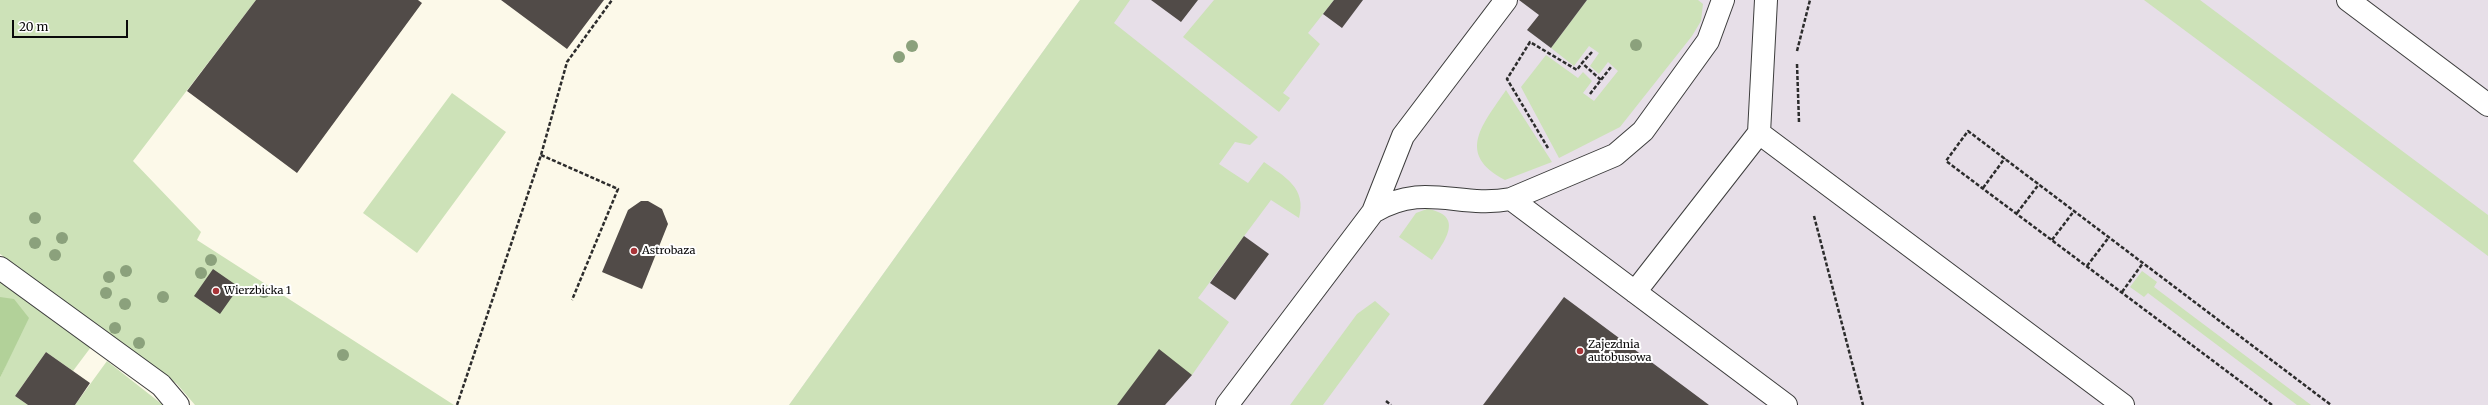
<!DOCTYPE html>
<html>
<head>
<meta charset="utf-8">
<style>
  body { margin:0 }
  #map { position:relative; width:2488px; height:405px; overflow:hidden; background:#fcf9e9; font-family:Merriweather,serif }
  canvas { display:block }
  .scale { position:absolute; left:12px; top:20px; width:116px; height:18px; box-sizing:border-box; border:2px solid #0a0a0a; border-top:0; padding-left:5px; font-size:12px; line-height:14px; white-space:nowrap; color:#0a0a0a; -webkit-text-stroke:3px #fff; paint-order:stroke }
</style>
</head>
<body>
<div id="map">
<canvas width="2488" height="405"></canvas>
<div class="scale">20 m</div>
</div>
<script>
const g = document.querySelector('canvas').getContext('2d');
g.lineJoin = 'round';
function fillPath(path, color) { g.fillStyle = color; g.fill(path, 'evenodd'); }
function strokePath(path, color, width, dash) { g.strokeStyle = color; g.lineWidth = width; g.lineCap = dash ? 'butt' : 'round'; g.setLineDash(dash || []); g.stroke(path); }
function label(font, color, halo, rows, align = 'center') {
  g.font = font + ' Merriweather,serif'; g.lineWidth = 4; g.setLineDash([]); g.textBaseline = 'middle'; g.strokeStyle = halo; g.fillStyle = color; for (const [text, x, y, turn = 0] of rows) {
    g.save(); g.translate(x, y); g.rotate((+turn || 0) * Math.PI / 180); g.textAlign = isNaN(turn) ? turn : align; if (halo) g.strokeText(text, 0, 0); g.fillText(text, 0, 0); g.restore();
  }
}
const industrial = new Path2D(`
  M1080 0H2488V405H789Z`);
const green = new Path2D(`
  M0 0H256L133 161 201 232 197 240 454 405H195L177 384 0 254Z
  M1080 0H1130L1114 23 1258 137 1250 145 1235 142 1219 164 1248 183 1264 162C1285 177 1307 188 1299 218L1271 200 1198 298 1229 322 1192 375 1117 405H789Z
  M1214 0H1334L1308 33 1320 44 1283 93 1290 98 1279 112 1183 37Z
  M1587 0H1698L1703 4 1701 21 1692 36 1620 127 1559 158 1521 87 1546 55 1578 78 1583 72 1592 81 1583 93 1594 101 1618 71 1608 62 1599 74 1590 66 1599 53 1589 46 1574 66 1551 48Z
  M2144 0H2200L2488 215V256Z
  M1506 90 1552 162 1505 180C1455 154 1483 124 1506 90Z
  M452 93 506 132 417 253 363 213Z
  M1427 209C1465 215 1445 241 1432 260L1399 237 1416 213Z
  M2142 271 2157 282 2154 287 2311 405H2297L2148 293 2144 297 2130 287Z
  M0 281 91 347 73 371 46 352 15 396 28 405H0V378L12 351 0 307Z
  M1375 301 1390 314 1323 405H1290L1357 314Z
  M107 361 163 405H75Z`);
const forest = new Path2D(`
  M0 297 14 299 29 318 0 378Z`);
const building = new Path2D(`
  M256 0H418L422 3 297 173 187 91Z
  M501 0H604L567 49Z
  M1151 0H1198L1181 22Z
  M1334 0H1363L1342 28 1323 14Z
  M1519 0H1587L1551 48 1527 30 1539 15Z
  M641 201H648L662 209 668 224 642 289 602 272 628 210Z
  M1244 236 1269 254 1235 300 1210 283Z
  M213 269 239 287 220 314 194 296Z
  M1564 297 1709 405H1483Z
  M1159 349 1192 375 1165 405H1117Z
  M46 352 90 383 75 405H28L15 396Z`);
const path = new Path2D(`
  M1797 51 1810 0
  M1592 52 1582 63 1601 80
  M1797 64 1799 122
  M1590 94 1611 67
  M1548 148 1507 79 1530 42 1577 70 1582 63
  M541 155 618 189 572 300
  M1983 188 2005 158
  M2017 213 2039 184
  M1814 216 1863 405
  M2052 240 2074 211
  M2087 266 2109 237
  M2122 292 2143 263
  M1386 401 1391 405
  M457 405 541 155 567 62 612 0
  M2272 405 1946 161 1968 131 2331 405`);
const minor = new Path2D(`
  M2348 0 2488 105
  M1759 133 2123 405
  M1511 199 1786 405
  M1373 212C1425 181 1458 209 1511 199L1615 155 1643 131 1708 41 1723 0
  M0 268 161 385 178 405
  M1635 292 1759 133 1766 0
  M1227 405 1373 212 1403 136 1506 0`);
const trees = [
  [1636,45],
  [912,46],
  [899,57],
  [35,218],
  [62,238],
  [35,243],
  [55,255],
  [211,260],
  [126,271],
  [201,273],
  [109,277],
  [264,292],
  [106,293],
  [163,297],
  [125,304],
  [115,328],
  [139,343],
  [343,355]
];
const markers = [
  [634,251,4,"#a83438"],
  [216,291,4,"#a83438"],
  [1580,351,4,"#a83438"]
];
const poiNames = [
  ["Astrobaza",642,251],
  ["Wierzbicka 1",224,291],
  ["Zajezdnia",1588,345],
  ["autobusowa",1588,358]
];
fillPath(industrial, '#e7dfe8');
fillPath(green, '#cde2b8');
fillPath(forest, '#b2d199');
fillPath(building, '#514b48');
strokePath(minor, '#3d3d3d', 24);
strokePath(path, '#2c2c2c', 2.5, [4, 2]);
strokePath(minor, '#fff', 22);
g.fillStyle = '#8ba17c';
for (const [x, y] of trees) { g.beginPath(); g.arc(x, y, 6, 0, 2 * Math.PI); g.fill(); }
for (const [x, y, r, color] of markers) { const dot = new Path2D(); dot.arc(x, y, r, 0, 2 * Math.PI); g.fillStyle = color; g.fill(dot); strokePath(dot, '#fff', 1.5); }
label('11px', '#0a0a0a', '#fff', poiNames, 'left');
</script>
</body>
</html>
